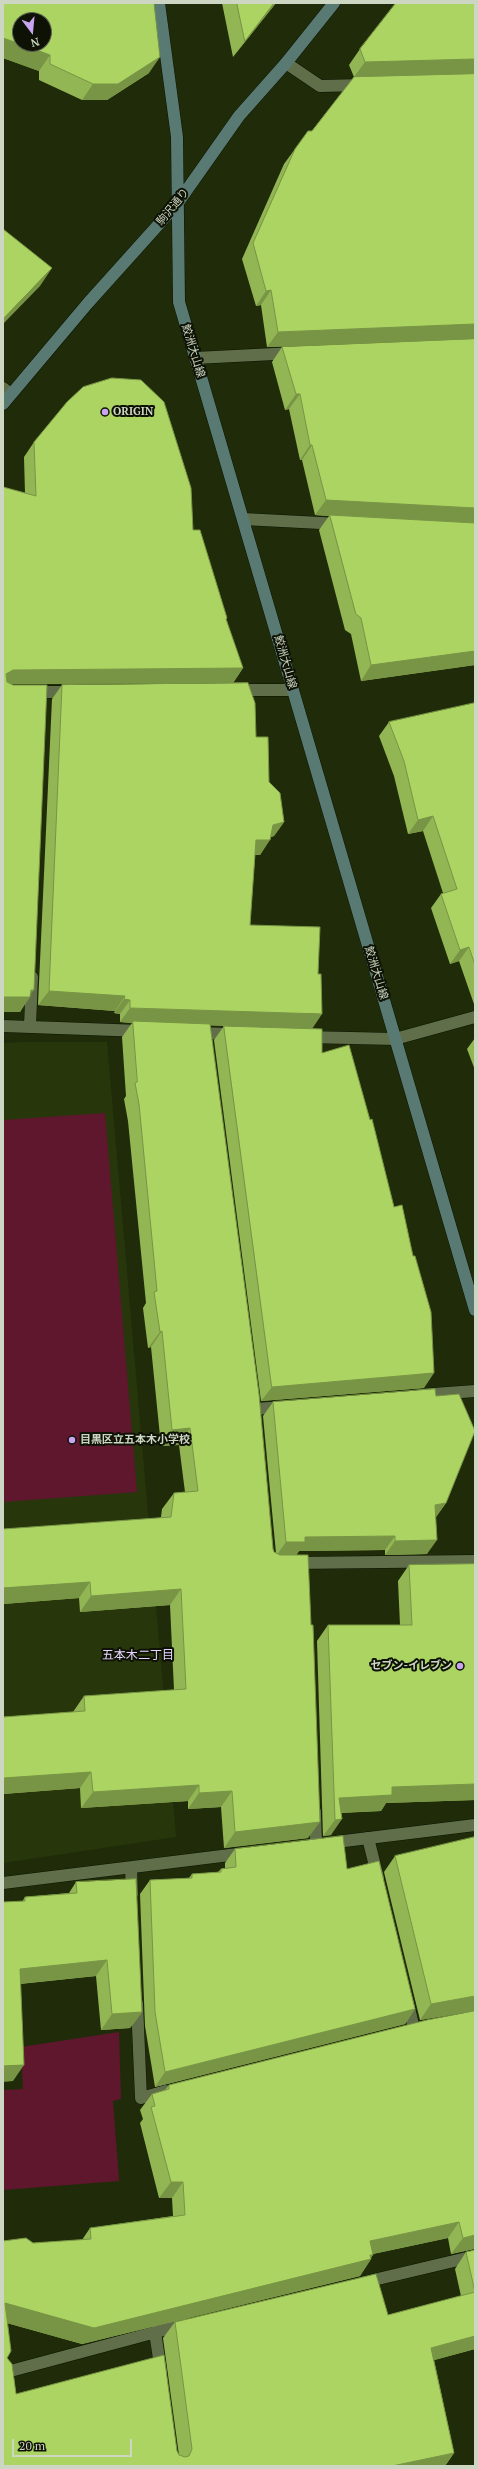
<!DOCTYPE html>
<html>
<head>
<meta charset="utf-8">
<style>
  body { margin:0 }
  #map { position:relative; width:478px; height:2469px; overflow:hidden; background:#202c09; font-family:"PT Serif",serif }
  canvas { display:block }
  .frame { position:absolute; inset:0; border:4px solid #cdd6c2; pointer-events:none }
  .north { position:absolute; left:12px; top:12px; width:40px; height:40px; box-sizing:border-box; background:#0d1205; border:1px solid #5a6051; border-radius:50%; rotate:164deg; font-size:11px; font-weight:700; line-height:16px; text-align:center; color:#cdd6c2 }
  .north::after { content:''; display:block; margin:auto; width:14px; height:18px; background:#c8a5ee; clip-path:polygon(50% 0,100% 100%,50% 72%,0 100%) }
  .scale { position:absolute; left:12px; top:2439px; width:120px; height:18px; box-sizing:border-box; border:2px solid #cdd6c2; border-top:0; padding-left:5px; font-size:12px; line-height:14px; white-space:nowrap; color:#cdd6c2; -webkit-text-stroke:3px #0d1205; paint-order:stroke }
</style>
</head>
<body>
<div id="map">
<canvas width="478" height="2469"></canvas>
<div class="frame"></div>
<div class="north">N</div>
<div class="scale">20 m</div>
</div>
<script>
const g = document.querySelector('canvas').getContext('2d');
g.lineJoin = 'round';
function fillPath(path, color) { g.fillStyle = color; g.fill(path, 'evenodd'); }
function strokePath(path, color, width, dash) { g.strokeStyle = color; g.lineWidth = width; g.lineCap = dash ? 'butt' : 'round'; g.setLineDash(dash || []); g.stroke(path); }
function label(font, color, halo, rows, align = 'center') {
  g.font = font + ' "PT Serif","Noto Sans JP",serif'; g.lineWidth = 4; g.setLineDash([]); g.textBaseline = 'middle'; g.strokeStyle = halo; g.fillStyle = color; for (const [text, x, y, turn = 0] of rows) {
    g.save(); g.translate(x, y); g.rotate((+turn || 0) * Math.PI / 180); g.textAlign = isNaN(turn) ? turn : align; if (halo) g.strokeText(text, 0, 0); g.fillText(text, 0, 0); g.restore();
  }
}
const built = new Path2D(`
  M25 1042H107L176 1837 3 1863V1043Z`);
const green = new Path2D(`
  M105 1113 137 1492 3 1502V1120Z
  M119 2032 121 2099 113 2101 119 2181 3 2190V2090L23 2089 21 2047Z`);
const lane = new Path2D(`
  M195 358 294 353
  M3 1026 142 1031
  M30 1026 32 977
  M196 1033 234 1034
  M306 1037 395 1039 475 1017
  M420 1395 475 1391
  M255 1409 284 1407
  M292 1563 475 1561
  M315 1811 316 1844
  M368 1838 378 1878
  M131 1868 132 1894
  M407 1999 414 2029
  M137 2003 141 2098 166 2091
  M361 2283 475 2256
  M155 2332 161 2372
  M3 2373 186 2324`);
const street = new Path2D(`
  M286 63 320 86 363 85
  M3 388 11 394
  M243 519 340 524
  M234 690H293
  M3 692H74
  M328 1843 475 1825
  M3 1883 246 1853`);
const secondary = new Path2D(`
  M159 3 177 137 179 302 475 1310
  M3 404 88 303 177 204 239 116 286 63 334 3`);
const wall = new Path2D(`
  M3 3 149 73 107 100H82L39 80V71L3 58Z
  M222 3H276L233 57Z
  M475 3V339L267 347 261 305 256 306 242 259 284 164 295 149 312 131 354 77 349 65 360 49Z
  M475 339V665L361 681 351 634 345 630 319 530 329 516 315 515 302 460H300L289 409 285 410 272 362 282 347Z
  M34 442 193 530 226 620 243 668 233 683 12 684 30 994 20 1012 3 487 25 493 24 457Z
  M62 685 256 737 269 782 284 822 274 836 271 837 260 855H255L250 925 312 1029 210 1025 273 1549 274 1552 276 1553 263 1416 273 1402 436 1396 446 1503 436 1517H435L427 1554 385 1555V1550L299 1551 296 1555 308 1838 224 1848 221 1807 188 1809V1801L81 1808 80 1788 3 1794V1717L73 1712 84 1696 174 1690 170 1605 80 1612 79 1598 3 1604 161 1517 162 1509 174 1493 185 1492 179 1445 161 1446 151 1347 148 1348 143 1308 146 1303 128 1121 124 1099 126 1096 122 1037 132 1023 120 1022V1014L114 1013 115 1011 38 1005 52 699Z
  M475 703V1007L459 961 450 964 431 908 441 894 443 893 423 831 408 834 394 776 379 736 389 722Z
  M224 1026 424 1388 261 1401 214 1040Z
  M475 1038V1070L467 1049Z
  M475 1564V1800L386 1803 381 1811 341 1813 331 1835 323 1836 317 1641 328 1625H400L398 1581 409 1565Z
  M475 1837V2249H474L451 2254 448 2238 373 2254 371 2258V2259L360 2276 82 2344 7 2323V2358L16 2394 177 2451 179 2455 163 2338 175 2322 388 2315 461 2296 455 2269 466 2252 475 2250V2349L434 2360 454 2453 445 2466H3V2241L33 2243 82 2240 90 2228 173 2216 172 2198H159L140 2123 143 2119 140 2110 152 2094 165 2090 169 2085 474 2011 420 2020 384 1872 395 1856Z
  M235 1849 347 1869 415 2009 405 2024 155 2087 145 2026 140 1894 150 1880 189 1878 192 1874 218 1872 221 1869 225 1868V1863Z
  M76 1882 142 2012 130 2028 101 2030 96 1976 20 1984 13 2081 22 1902 25 1897 69 1893Z`);
const shadedWall = new Path2D(`
  M274 3H276L233 57 245 41Z
  M3 38 50 55 39 71 3 58Z
  M160 57 149 73 107 100H82L93 84Z
  M475 59V74L354 77 365 62Z
  M52 268 40 286 3 324V319Z
  M271 290 261 305 256 306 266 291Z
  M475 324V339L267 347 278 332Z
  M296 394H300L289 409 285 410Z
  M310 445H312L302 460H300Z
  M326 500 475 508V523L330 515 329 516 315 515Z
  M475 651V665L361 681 371 665Z
  M243 668 233 683 3 684 6 674 13 670Z
  M433 816 423 831 408 834 418 820Z
  M284 822 274 836 263 839 273 825Z
  M256 840H270L260 855 246 854Z
  M469 947 459 961 450 964 460 950Z
  M31 990H34L28 997H30L20 1012H3V997Z
  M49 991 125 996 115 1011 38 1005Z
  M124 999 130 1000 120 1014 114 1013Z
  M130 1008 322 1014 312 1029 133 1023V1021L132 1023 120 1022Z
  M162 1331 151 1347 148 1348 160 1332Z
  M434 1373 424 1388 261 1401 272 1387Z
  M190 1428 179 1445 161 1446 172 1430Z
  M446 1503 436 1517 425 1519 435 1505Z
  M395 1536 385 1550 299 1551 296 1556H276L286 1542 305 1537Z
  M437 1540 427 1554 385 1555 395 1541Z
  M90 1582 79 1598 3 1604V1588Z
  M181 1589 170 1605 80 1612 91 1596Z
  M91 1772 80 1788 3 1794V1778Z
  M475 1784V1800L386 1803 381 1811 334 1813 339 1798 392 1787Z
  M199 1785 188 1801 81 1808 93 1792Z
  M232 1791 221 1807 188 1809 199 1793Z
  M342 1819 331 1835 323 1836 335 1820Z
  M320 1822 308 1838 224 1848 235 1832Z
  M107 1960 96 1976 8 1985 20 1969Z
  M475 1996V2011H474L420 2020 431 2004Z
  M415 2009 405 2024 155 2087 165 2072Z
  M142 2012 130 2028 101 2030 112 2014Z
  M24 2065 13 2081 3 2082V2066Z
  M171 2182H183L172 2198H159Z
  M459 2222 448 2238 358 2257 370 2241Z
  M475 2235V2249H474L451 2254 463 2238Z
  M373 2255 369 2260 371 2259 360 2276 82 2344 3 2322 5 2303Z
  M475 2336V2349L420 2364 431 2348Z
  M454 2453 445 2466H392Z`);
const building = new Path2D(`
  M3 3H154L160 57 118 84H93L50 64V55L20 44H44V20H20V44L3 38Z
  M237 3H274L245 41Z
  M396 3H475V59L365 62 360 49Z
  M475 74V324L278 332 271 290 266 291 253 243 295 149 308 131H312L354 77Z
  M3 229 52 268 3 319Z
  M475 339V508L326 500 312 445H310L300 394H296L282 347Z
  M112 378 141 380 164 402 191 488 193 530H200L227 618 226 619 243 668 13 670 6 674 7 682 13 685H47L34 990H31L30 997H3V487L36 496 34 442 67 402 83 387Z
  M330 515 475 523V651L371 665 361 618 356 614Z
  M248 683 255 703 256 737H268L269 782 280 793 284 822 273 825 270 840H256L250 925 320 927 318 974H321L322 1014 130 1008V1000L124 999 125 996 49 991 62 685Z
  M475 703V965L469 947 460 950 441 894 457 889 433 816 418 820 404 761 389 722Z
  M133 1021 210 1024 259 1394 273 1549 274 1552 280 1555H308L311 1625H313L320 1822 235 1832 232 1791 199 1793V1785L93 1792 91 1772 3 1778V1717L85 1711 84 1696 186 1689 181 1589 91 1596 90 1582 3 1588V1529L171 1517 174 1493 198 1491 190 1428 172 1430 162 1331 160 1332 154 1292 157 1291 139 1104 135 1083 137 1082Z
  M224 1026 322 1029V1053L349 1045 370 1120 372 1119 394 1207 402 1205 413 1256H415L431 1312 434 1373 272 1387Z
  M435 1389 436 1396 459 1394 475 1431 446 1503 435 1505 437 1540 395 1541V1536L305 1537V1542H286L273 1402Z
  M475 1564V1784L392 1787V1795L339 1798 342 1819 335 1820 328 1625H412L409 1565Z
  M343 1836 347 1869 379 1861 415 2009 165 2072 155 2012 150 1880 192 1878V1874L221 1872V1869L236 1867 235 1849Z
  M475 1837V1996L431 2004 395 1856Z
  M136 1879 142 2012 112 2014 107 1960 20 1969 24 2065 3 2066V1902L25 1901V1897L77 1893 76 1882Z
  M475 2011V2235L463 2238 459 2222 370 2241 373 2255H370L371 2259 94 2328 5 2303 11 2351 7 2358 12 2364 16 2394 164 2355 177 2451 179 2455 185 2457 189 2456 192 2449 175 2322 376 2274 388 2315 475 2292 466 2252 475 2250V2336L431 2348 454 2453 392 2466H3V2241L26 2238 33 2243 91 2239 90 2228 185 2215 183 2182H171L151 2107 155 2106 152 2094 169 2089V2085L427 2020Z`);
const markers = [
  [105,412,4,"#c8a5ee"],
  [72,1440,4,"#c8a5ee"],
  [460,1666,4,"#c8a5ee"]
];
const streetNames = [
  ["駒沢通り",173,207,-51],
  ["鮫洲大山線",193,351,73],
  ["鮫洲大山線",285,662,74],
  ["鮫洲大山線",376,973,73]
];
const poiNames = [
  ["ORIGIN",113,412],
  ["目黒区立五本木小学校",80,1440],
  ["セブン-イレブン",452,1666,"right"]
];
const neighbourhoodNames = [
  ["五本木二丁目",138,1656]
];
fillPath(built, '#28360b');
fillPath(green, '#5f172e');
strokePath(lane, '#0b1300', 13);
strokePath(street, '#0b1300', 13);
strokePath(secondary, '#0b1300', 13);
strokePath(lane, '#606f4a', 12);
strokePath(street, '#606f4a', 12);
strokePath(secondary, '#597a72', 12);
fillPath(wall, '#93b654');
fillPath(shadedWall, '#789445');
fillPath(building, '#abd462');
strokePath(building, '#789445', 1);
for (const [x, y, r, color] of markers) { const dot = new Path2D(); dot.arc(x, y, r, 0, 2 * Math.PI); g.fillStyle = color; g.fill(dot); strokePath(dot, '#0d1205', 1.5); }
label('11px', '#cdd6c2', '#0d1205', streetNames);
label('bold 11px', '#cdd6c2', '#0d1205', poiNames, 'left');
label('12px', '#e8d5ff', '#0d1205', neighbourhoodNames);
</script>
</body>
</html>
